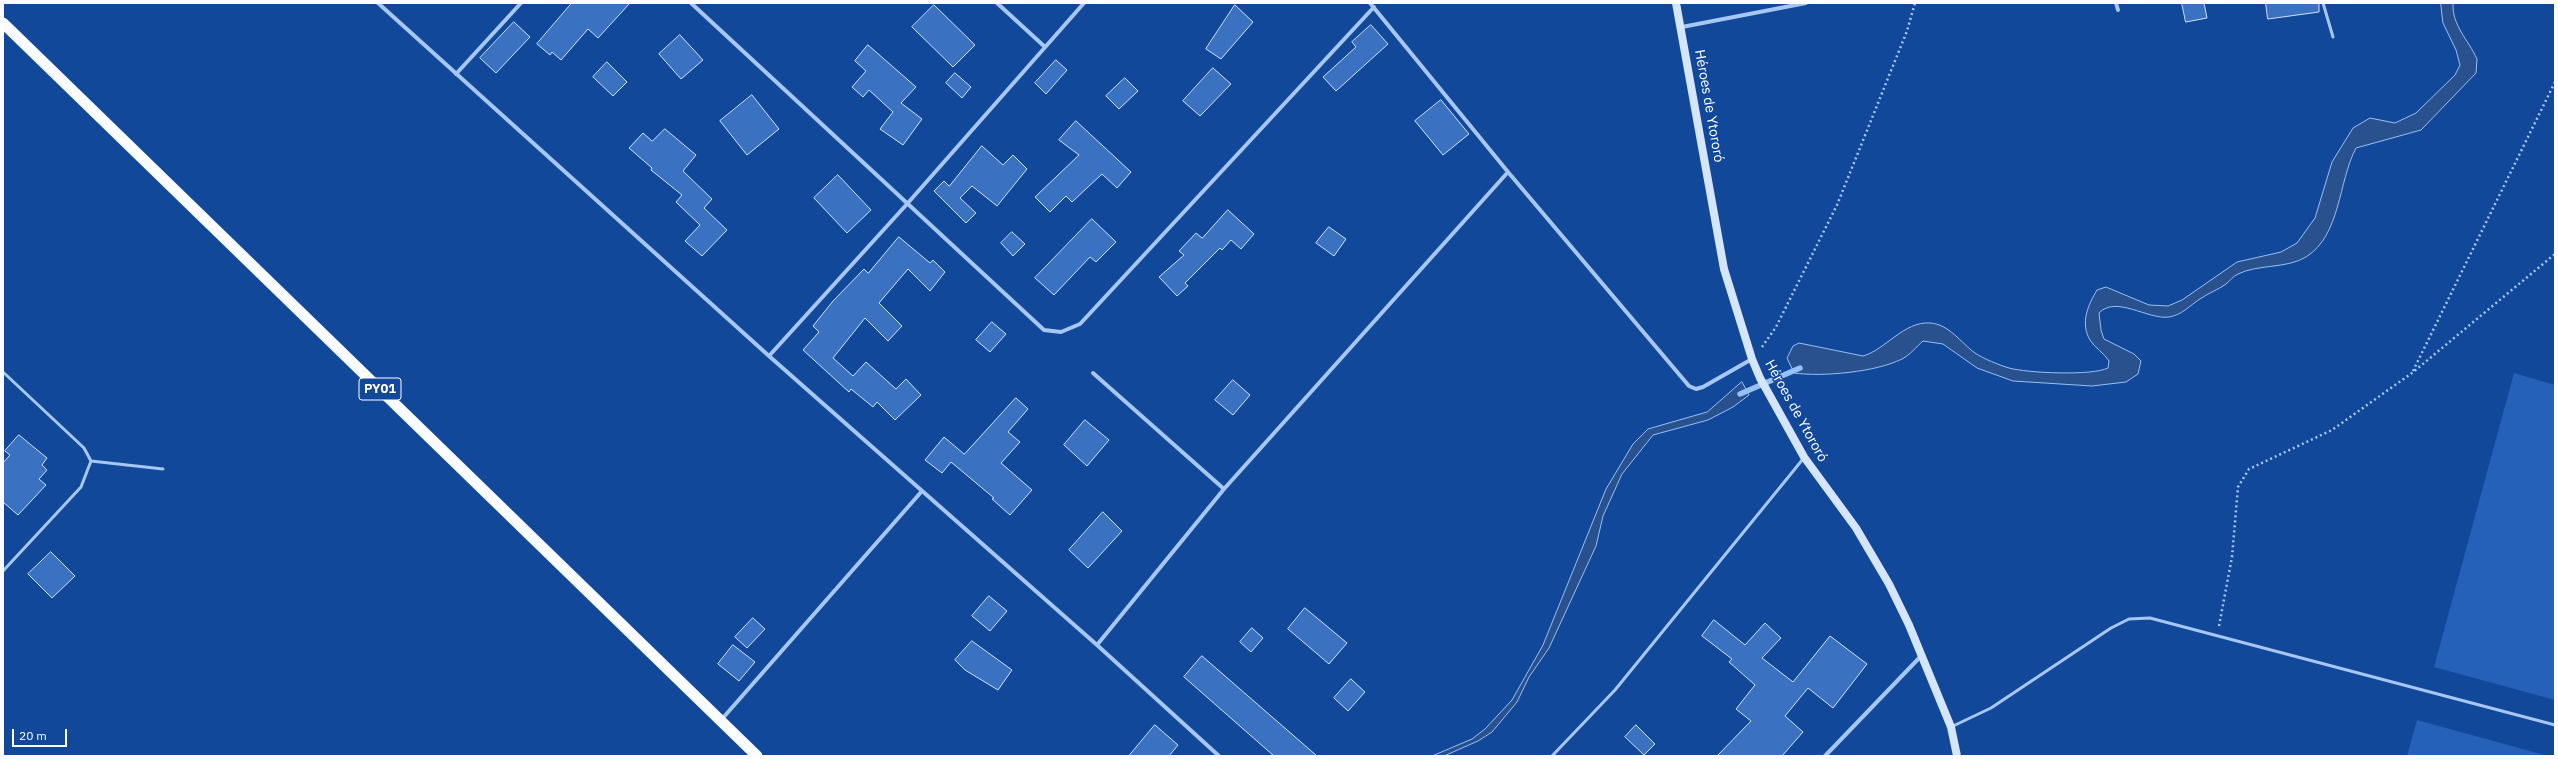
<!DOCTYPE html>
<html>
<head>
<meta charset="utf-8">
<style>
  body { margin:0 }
  #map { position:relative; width:2558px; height:759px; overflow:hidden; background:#12489a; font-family:"IBM Plex Sans",sans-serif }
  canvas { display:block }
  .frame { position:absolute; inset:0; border:4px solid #fff; pointer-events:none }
  .scale { position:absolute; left:12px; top:729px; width:55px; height:18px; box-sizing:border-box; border:2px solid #fff; border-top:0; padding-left:5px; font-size:12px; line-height:14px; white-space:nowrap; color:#fff; -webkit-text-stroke:3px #12489a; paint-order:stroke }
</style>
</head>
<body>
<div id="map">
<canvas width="2558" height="759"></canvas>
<div class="frame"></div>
<div class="scale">20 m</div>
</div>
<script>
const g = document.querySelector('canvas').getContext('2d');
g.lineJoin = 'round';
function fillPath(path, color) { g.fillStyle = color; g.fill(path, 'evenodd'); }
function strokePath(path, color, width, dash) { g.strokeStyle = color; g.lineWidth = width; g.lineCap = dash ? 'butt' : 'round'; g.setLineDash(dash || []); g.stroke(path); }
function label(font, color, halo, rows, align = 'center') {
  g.font = font + ' "IBM Plex Sans",sans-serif'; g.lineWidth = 3; g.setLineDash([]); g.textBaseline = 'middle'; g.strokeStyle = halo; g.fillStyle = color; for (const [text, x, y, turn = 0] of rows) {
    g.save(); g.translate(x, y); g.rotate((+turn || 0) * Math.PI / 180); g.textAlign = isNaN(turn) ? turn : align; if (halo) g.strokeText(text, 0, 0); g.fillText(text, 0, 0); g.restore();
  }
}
const green = new Path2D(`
  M2514 373 2555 385V700L2434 667Z
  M2417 720 2548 756H2407Z`);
const water = new Path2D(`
  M2441 3H2453C2452 26 2468 39 2477 59L2476 73 2421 130 2356 148C2338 182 2341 235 2306 257 2286 269 2258 264 2238 274 2233 276 2230 281 2226 284 2218 290 2208 293 2200 299 2189 306 2182 315 2169 317 2148 320 2116 295 2099 313L2101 330 2104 339 2134 354 2141 361 2138 374 2126 382 2092 386 2013 381 1977 368 1943 344 1923 341C1916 347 1910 355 1902 359 1876 372 1823 377 1794 373L1787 358 1793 346 1799 343 1863 356C1885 350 1904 321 1930 323 1949 324 1961 343 1975 353 1984 359 1999 365 2009 368 2027 373 2092 376 2108 368L2109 361C2104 353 2095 348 2090 340 2080 323 2088 305 2097 290L2106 287 2149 305 2168 306 2182 300 2237 262 2281 252 2297 243 2315 218 2332 162 2353 128 2370 118 2395 123 2416 113 2455 75 2460 65 2456 50 2443 23Z
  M1742 382 1749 395 1733 407 1708 420 1653 435 1622 474 1603 516 1596 546 1549 648 1529 677 1517 702 1492 732 1478 741 1444 756H1432L1472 739 1485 729 1512 700 1543 645 1606 489 1633 444 1648 429 1707 412Z`);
const stream = new Path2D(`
  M1740 394 1800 368`);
const building = new Path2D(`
  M572 3H630L598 38 588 29 561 60 552 52 550 55 537 44Z
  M2182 3H2204L2207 18 2186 22Z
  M2266 3H2319V12L2268 19Z
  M934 5 975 45 953 67 912 27Z
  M1235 5 1253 22 1221 59 1206 49Z
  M514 22 530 37 496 73 480 58Z
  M1371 25 1388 44 1336 91 1323 77 1356 47 1352 42Z
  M680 35 703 60 681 79 659 54Z
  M868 45 916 87 901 103 922 119 903 145 880 129 893 112 869 90 863 97 852 87 866 71 855 61Z
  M1056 60 1067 70 1046 94 1035 83Z
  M607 62 627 82 613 96 593 77Z
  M1213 68 1231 84 1200 116 1183 101Z
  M955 73 971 87 962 98 946 83Z
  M1125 78 1138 91 1119 109 1106 96Z
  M752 95 779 129 747 155 720 121Z
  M1441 100 1469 134 1443 155 1415 121Z
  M1076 121 1131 172 1117 188 1102 174 1072 202 1066 196 1050 212 1035 197 1079 155 1059 140Z
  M665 129 696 155 683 171 712 199 704 208 727 230 702 256 685 241 700 225 676 202 682 195 651 170 652 168 629 148 643 133 652 141Z
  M982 146 1003 165 1013 155 1027 169 997 206 972 186 960 198 976 213 966 223 934 191 944 181 949 186Z
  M838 175 871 210 847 233 814 198Z
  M1228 210 1254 234 1241 249 1231 240 1222 250 1220 248 1185 283 1188 286 1177 296 1159 277 1184 255 1179 251 1196 233 1202 238Z
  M1092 219 1116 242 1096 262 1090 257 1054 295 1035 278Z
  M1329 227 1346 239 1334 256 1316 243Z
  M1012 232 1025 244 1013 256 1001 243Z
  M899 237 930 263 933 260 945 272 930 291 908 269 879 303 902 326 888 341 865 318 833 358 853 376 866 362 896 389 906 379 921 395 895 420 877 402 873 407 851 389 849 392 803 350 819 332 813 326 833 301 864 269 868 273Z
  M992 322 1006 334 990 352 976 340Z
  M1233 380 1250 395 1233 415 1215 400Z
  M1016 398 1028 409 1008 432 1020 442 1001 463 1032 490 1010 515 992 499 994 498 951 462 942 473 925 460 944 437 964 454Z
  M1085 420 1109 440 1087 466 1064 445Z
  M19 435 47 458 42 465 47 470 39 479 46 485 18 515 3 502V463L10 455 5 451Z
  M1103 512 1122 531 1088 568 1069 550Z
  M51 552 75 576 52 598 28 574Z
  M989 596 1007 611 990 631 972 616Z
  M1305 608 1347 643 1329 664 1288 629Z
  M753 618 765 629 747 648 735 637Z
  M1714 620 1745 645 1765 623 1781 638 1762 658 1793 682 1830 636 1867 664 1833 708 1808 688 1785 716 1803 732 1782 756H1717L1751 721 1736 709 1755 685 1729 662 1732 659 1702 636Z
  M1252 628 1263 638 1251 652 1240 642Z
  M972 641 1012 670 998 690 965 670 955 660Z
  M733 645 755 662 739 681 718 664Z
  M1202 656 1317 756H1274L1184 677Z
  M1351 679 1365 692 1348 711 1334 698Z
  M1155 725 1178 745 1169 756H1129Z
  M1636 725 1655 744 1644 755 1625 737Z`);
const path = new Path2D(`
  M1762 347 1776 327 1837 205 1907 31 1915 3
  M2413 371 2555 82
  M2219 626 2232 557 2238 487 2249 469 2332 430 2412 373 2555 254`);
const service = new Path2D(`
  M2323 3 2333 37
  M3 372 84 448 91 461 81 487 3 571
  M91 461 163 469
  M1951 727 1991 708 2111 628 2129 619 2150 618 2555 725
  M1552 756 1615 690 1803 459`);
const minor = new Path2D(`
  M378 3 769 356 1097 645 1219 756
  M691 3 1044 330 1061 332 1080 324 1374 7
  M997 3 1045 47
  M1370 3 1508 172 1689 386 1696 389 1703 387 1752 359
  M2116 3 2118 10
  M1682 27 1806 3
  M456 74 521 3
  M769 356 907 204 1084 3
  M1093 373 1224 489
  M1097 645 1224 489 1508 172
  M722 719 922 491
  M1825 756 1922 655`);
const secondary = new Path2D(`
  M1676 3 1724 269 1752 359 1760 378 1804 457 1856 528 1889 584 1909 625 1951 727 1957 756`);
const trunk = new Path2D(`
  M3 23 757 756`);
const shields = [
  [380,389,42]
];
const shieldNames = [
  ["PY01",380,389]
];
const streetNames = [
  ["Héroes de Ytororó",1709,106,80],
  ["Héroes de Ytororó",1796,411,61]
];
fillPath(green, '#2561b8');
fillPath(water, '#29518e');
strokePath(water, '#98c0f7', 1);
strokePath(stream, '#98c0f7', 5.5);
fillPath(building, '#3b71c1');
strokePath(building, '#cee2fd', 1);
strokePath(path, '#a6c6f4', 2.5, [2, 3]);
strokePath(service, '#a6c6f4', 3);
strokePath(minor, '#a6c6f4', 4);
strokePath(secondary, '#d5e5fd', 8);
strokePath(trunk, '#f8fbff', 11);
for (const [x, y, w] of shields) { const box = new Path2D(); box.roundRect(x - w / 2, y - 11, w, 22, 3); g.fillStyle = '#12489a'; g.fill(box); strokePath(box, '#fff', 1); }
label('bold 13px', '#fff', null, shieldNames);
label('14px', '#fff', '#12489a', streetNames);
</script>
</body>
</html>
